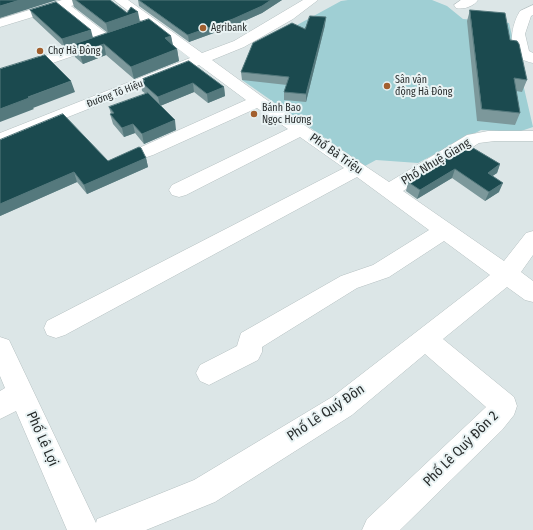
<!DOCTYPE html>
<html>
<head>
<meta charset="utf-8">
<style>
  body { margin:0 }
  canvas { display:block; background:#dce6e7 }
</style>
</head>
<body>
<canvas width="533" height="530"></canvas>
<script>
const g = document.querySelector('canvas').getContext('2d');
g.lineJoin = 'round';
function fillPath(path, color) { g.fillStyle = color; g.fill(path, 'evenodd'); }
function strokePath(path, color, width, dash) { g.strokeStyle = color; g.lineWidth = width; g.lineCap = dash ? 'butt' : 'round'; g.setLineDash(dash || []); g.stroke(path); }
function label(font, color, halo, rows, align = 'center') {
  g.font = font + ' "Fira Sans Condensed",sans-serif'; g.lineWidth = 4; g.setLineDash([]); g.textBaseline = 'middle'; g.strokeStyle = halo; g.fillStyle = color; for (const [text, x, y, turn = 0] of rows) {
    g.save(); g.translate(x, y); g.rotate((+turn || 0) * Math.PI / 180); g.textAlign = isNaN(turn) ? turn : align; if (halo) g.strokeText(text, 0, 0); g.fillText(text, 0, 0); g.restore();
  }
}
const green = new Path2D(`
  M348 0H432L447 6 463 19 509 23 533 127 518 132 481 130 418 163 376 160 365 166 242 80 255 48 341 1Z`);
const minor = new Path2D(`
  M62 0H82L81 3 71 6 111 37 113 40 111 43 0 81V71L96 39 59 9 0 27V19Z
  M114 0H128L202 53 234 41 303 0H318L293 19 244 47 212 60 264 98 389 182 467 135 488 131H533V141H495L479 143 403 191 504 261 526 233 533 231V255L521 272 533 281V302L525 300 507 287 443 339 514 397 517 406 514 415 502 430 400 530H362L367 519 486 407 425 354 352 415 215 502 146 530H67L16 411 0 419V391L5 388 0 376V337L9 340 96 523 97 519 194 480 332 397 490 275 444 241 389 277 357 288 262 347V352L258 360 209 385 200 381 196 373 200 365 237 346 241 333 341 276 373 265 429 230 357 177 65 335 56 338 47 335 44 328 47 321 344 168 300 137 186 195 179 197 172 195 169 190 172 185 288 129 257 108 153 155 147 157 141 155 138 151 141 147 246 100 199 65 0 144V133L190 58Z
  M461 0H478C474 6 464 10 456 8L454 5Z
  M533 5V15L531 16 525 34 529 51 533 53V63C528 62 519 59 516 55 508 43 513 22 520 11Z`);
const wall = new Path2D(`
  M72 0H110L140 22 171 36 173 45 177 49 179 61 134 79 106 55 83 64 75 57 72 46 65 48 33 18 30 10 93 38 108 33 74 7Z
  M138 0H282L262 13 233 26 189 42 139 6Z
  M470 10 510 40 527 80 522 92 516 91 520 113 515 125 477 121 467 21Z
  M325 25 306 102 284 100V92L287 85 242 80 241 72Z
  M189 61 224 87 225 96 208 103 194 92 160 106 176 130 144 144 135 133 124 137 113 124 110 114H111L109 107 146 94 142 91 141 82 143 81V79Z
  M0 140 108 161 146 158 148 167 87 194 77 182 0 216Z
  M468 145 500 164 497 173 492 176 499 192 485 201 452 178 417 199 406 191 408 182Z`);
const shadedWall = new Path2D(`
  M20 0H57L0 18V6Z
  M271 0H282L262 13 233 26 189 42 188 35Z
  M138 12 140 22 108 33 106 23Z
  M326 17 325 25 306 102V94Z
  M91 30 93 38 65 48 62 39Z
  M171 36 173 47 165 38Z
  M104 44 106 55 83 64 79 52Z
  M177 49 179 61 134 79 131 67Z
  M71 81 75 92 33 108 34 109 0 122V109L28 97Z
  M193 83 194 92 160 106 158 97Z
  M224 87 225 96 208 103 207 94Z
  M175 120 176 130 144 144 142 134Z
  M133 124 135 133 124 137 122 128Z
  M146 158 148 167 87 194 84 185Z
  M500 164 497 173 484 182 488 173Z
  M455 169 452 178 417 199 420 190Z
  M74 172 77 182 0 216V204Z
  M503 183 499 192 485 201 489 192Z`);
const building = new Path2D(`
  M0 0H20L0 6Z
  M76 0H110L127 13 131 7 138 12 106 23Z
  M139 0H271L262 6 233 19 188 35Z
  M56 2 91 30 62 39 30 10Z
  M470 10 505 13 510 40 517 41 519 44 527 80 514 78 520 113 482 109Z
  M310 16 326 17 306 94 284 92 289 77 241 72 253 43 292 23 305 29Z
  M149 19 171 36 165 38 177 49 131 67 104 44 79 52 72 45Z
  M45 55 71 81 28 97 29 98 0 109V69Z
  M189 61 224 87 207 94 193 83 158 97 141 82 145 81 143 79Z
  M148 93 175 120 142 134 133 124 122 128 110 114 114 113 109 107Z
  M63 114 108 161 139 147 141 148 146 158 84 185 74 172 0 204V140Z
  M468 145 500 164 488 173 503 183 489 192 455 169 420 190 408 182Z`);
const markers = [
  [203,28,4,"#a25f2e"],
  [40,51,4,"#a25f2e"],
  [387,86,4,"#a25f2e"],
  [254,114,4,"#a25f2e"]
];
const farPoinames = [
  ["Agribank",211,28],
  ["Chợ Hà Đông",48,51],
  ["Sân vận",395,80],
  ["động Hà Đông",395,92],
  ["Bánh Bao",262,108],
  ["Ngọc Hương",262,120]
];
const farStreetnames = [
  ["Đường Tô Hiệu",115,94,-21]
];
const streetNames = [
  ["Phố Bà Triệu",336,154,35],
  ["Phố Nhuệ Giang",436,162,-31]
];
const nearStreetnames = [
  ["Phố Lê Quý Đôn",326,413,-34],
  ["Phố Lê Lợi",42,439,66],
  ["Phố Lê Quý Đôn 2",461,449,-45]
];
fillPath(green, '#9fcfd4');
strokePath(minor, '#b4bfc0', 1);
fillPath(minor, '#fff');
fillPath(wall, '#7c989b');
fillPath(shadedWall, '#55797d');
fillPath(building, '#1b4a4f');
strokePath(building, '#55797d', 1);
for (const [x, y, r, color] of markers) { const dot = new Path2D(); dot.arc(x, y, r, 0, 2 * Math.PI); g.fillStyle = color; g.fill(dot); strokePath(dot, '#e9f3f4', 1.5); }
label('10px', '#282c2c', '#e9f3f4', farPoinames, 'left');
label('10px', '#282c2c', '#e9f3f4', farStreetnames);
label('12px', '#282c2c', '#e9f3f4', streetNames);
label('14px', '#282c2c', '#e9f3f4', nearStreetnames);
</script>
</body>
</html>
